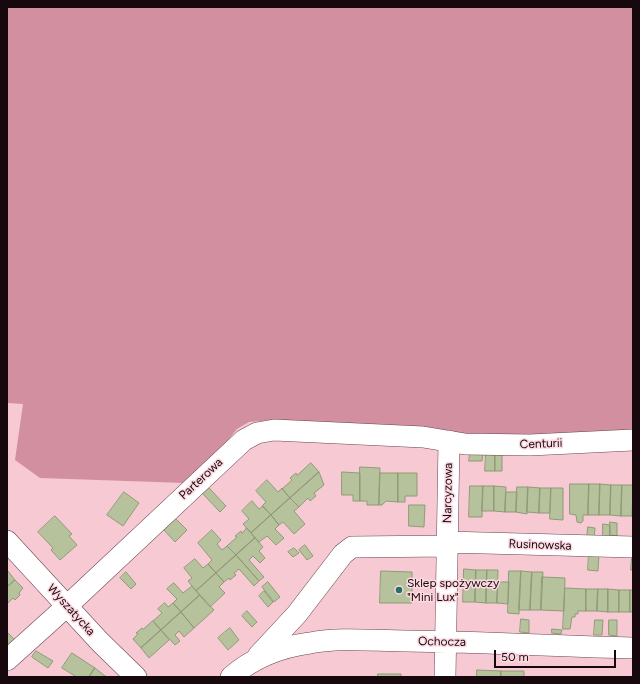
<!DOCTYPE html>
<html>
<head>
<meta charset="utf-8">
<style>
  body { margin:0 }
  #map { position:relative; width:640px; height:684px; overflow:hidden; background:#f6c9d3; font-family:Figtree,sans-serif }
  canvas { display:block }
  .frame { position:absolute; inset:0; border:8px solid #16080c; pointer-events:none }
  .scale { position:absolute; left:494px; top:650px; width:122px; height:18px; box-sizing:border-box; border:2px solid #16080c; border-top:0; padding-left:5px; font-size:12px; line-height:14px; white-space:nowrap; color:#16080c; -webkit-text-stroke:3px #fdd9e1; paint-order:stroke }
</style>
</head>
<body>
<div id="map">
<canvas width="640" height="684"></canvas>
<div class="frame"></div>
<div class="scale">50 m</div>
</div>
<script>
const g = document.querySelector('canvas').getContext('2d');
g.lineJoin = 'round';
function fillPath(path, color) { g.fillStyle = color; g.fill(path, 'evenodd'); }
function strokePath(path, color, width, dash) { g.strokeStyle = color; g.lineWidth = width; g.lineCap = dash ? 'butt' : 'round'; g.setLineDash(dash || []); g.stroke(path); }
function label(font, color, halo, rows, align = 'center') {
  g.font = font + ' Figtree,sans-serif'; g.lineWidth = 3; g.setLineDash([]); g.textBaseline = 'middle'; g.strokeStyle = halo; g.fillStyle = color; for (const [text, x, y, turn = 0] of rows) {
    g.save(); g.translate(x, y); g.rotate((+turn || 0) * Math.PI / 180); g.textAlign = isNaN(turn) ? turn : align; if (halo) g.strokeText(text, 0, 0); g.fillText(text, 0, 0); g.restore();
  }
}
const green = new Path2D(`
  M7 7H633V434L495 439 455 432 272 420 249 422 237 429 218 453 185 483 40 478 15 460 23 404 7 403Z`);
const building = new Path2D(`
  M470 454H483L482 461H469Z
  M486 454H495V471H485Z
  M495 454H502V471H495Z
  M311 463 319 472 290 498 282 489 292 480 290 478 296 473 297 475Z
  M360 467 380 468 379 505H367V501H360Z
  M319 472 324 485 314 493 316 496 310 501 308 498 299 507 290 498Z
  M342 472 360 473V501H353V495H342Z
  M380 473H398V502L386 501 382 505H379Z
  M398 473H417V496H405V502H398Z
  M267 480 278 492 282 488 290 498 271 515 262 506 266 502 256 491Z
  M570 484H589L588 515H583V521L581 523 577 522 576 515 570 514Z
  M589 484H600L599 515H588Z
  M600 484 611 485 610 515H599Z
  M611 485H622L621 516 610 515Z
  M622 485H633L632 516H621Z
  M470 486H483L482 517H469Z
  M483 486H494V511H482Z
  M494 486 506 487 505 512 494 511Z
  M517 487H528L527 514 516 512Z
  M528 487 540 488 539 513 527 512Z
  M209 488 226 506 220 512 203 494Z
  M540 488H551L550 513H539Z
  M551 488H563V520L550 519Z
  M124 492 139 503 123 526 107 515Z
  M506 492H517L516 512H505Z
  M290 498 299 507 294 511 305 524 294 534 283 522 279 525 271 515Z
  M252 501 259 509 263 506 271 515 251 533 243 524 249 519 242 511Z
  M409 505H425L424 527 409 526Z
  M271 515 279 525 275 529 284 538 276 545 267 536 259 542 251 533Z
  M55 516 72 534 69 536 77 545 60 560 51 550 53 548 38 532Z
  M176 519 187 530 175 542 164 530Z
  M610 522 617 523V536L610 535Z
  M603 524 610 525V538H603Z
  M588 527 595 528 594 539H587Z
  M247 528 255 538 236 555 227 546 237 537 235 536 241 531 242 533Z
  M212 530 221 540 217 544 222 550 227 546 236 555 216 573 208 564 212 560 198 543Z
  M255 538 263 547 259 551 265 558 260 563 253 556 249 560 264 577 259 581 236 555Z
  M305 545 313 556 307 560 299 550Z
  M294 548 299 553 293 557 288 552Z
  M589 552 599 553 598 571 588 570Z
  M236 555 259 581 254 586 239 569 234 573 236 575 230 580 229 578 224 582 216 573Z
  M632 558H633V570H631Z
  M195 559 203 568 208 564 216 573 196 591 188 581 192 578 184 568Z
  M464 569 476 570 475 602H463Z
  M7 570 15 580 7 587Z
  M476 570H487L486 603 475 602Z
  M487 570H498L497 603H486Z
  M381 571 412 572V603H380Z
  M509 571H521L519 614 508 613Z
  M521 571 532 572 530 610H519Z
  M126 572 136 584 131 589 120 578Z
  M532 572H543L541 610H530Z
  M216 573 224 582 219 587 225 593 210 607 196 591Z
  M542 577 565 578 564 611 541 610Z
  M15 580 23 588 19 593 20 595 15 600 13 598 7 604V587Z
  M268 582 280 597 274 602 262 587Z
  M498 582H509L508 604 497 603Z
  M174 583 183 593 192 586 200 595 181 612 173 603 177 599 167 589Z
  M565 588 586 589V611H578V614H575V617H572L570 629H563Z
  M586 589H598L597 611H586Z
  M598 589H608V612L597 611Z
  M608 589 619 590V612H608Z
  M619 590H630V612H619Z
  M630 590H633V612H630Z
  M264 591 273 602 268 607 259 596Z
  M200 595 214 610 194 628 181 612Z
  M165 603 168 607 173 603 181 612 161 630 153 621 162 613 158 609Z
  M247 611 257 622 252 627 242 616Z
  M181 612 194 628 184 637 179 631 175 635 180 641 175 645 161 630Z
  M521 619 529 620V633L520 632Z
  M595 620H603L602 635H594Z
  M609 620H617V636L609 635Z
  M153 621 161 630 141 648 133 639 138 634 136 633 142 628 143 629Z
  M230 628 239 640 228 650 218 638Z
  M552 629 562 630 561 634 552 633Z
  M161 630 169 640 149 658 141 648Z
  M7 632 15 640 8 646 7 644Z
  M36 651 53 661 48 668 32 657Z
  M72 653 95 668 89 677H74L75 676 62 668Z
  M95 668 105 676 107 677H89Z
  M477 670 501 671V677H477Z
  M501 671H524V677H501Z
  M378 674H401V677H378Z`);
const minor = new Path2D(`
  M7 541 100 642 136 677
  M447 542 633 547
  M258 656 297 614 343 554 352 547 447 546
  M7 660 67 606 244 440 257 433 274 430 423 437 465 444 530 445 633 440
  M231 677C254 657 280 647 310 643 341 637 375 641 406 641 482 642 557 646 633 648
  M445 677 449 441`);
const markers = [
  [399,590,4,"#286f65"]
];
const streetNames = [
  ["Centurii",541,444,-2],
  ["Parterowa",201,479,-43],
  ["Narcyzowa",448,493,-89],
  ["Rusinowska",540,545,2],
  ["Wyszatycka",71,610,48],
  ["Ochocza",442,642,1]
];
const poiNames = [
  ["Sklep spożywczy",407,583],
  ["\"Mini Lux\"",407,597]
];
fillPath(green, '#d28fa0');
fillPath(building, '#b5c29c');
strokePath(building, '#8f9b77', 1);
strokePath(minor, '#69434d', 22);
strokePath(minor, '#fff', 21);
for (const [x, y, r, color] of markers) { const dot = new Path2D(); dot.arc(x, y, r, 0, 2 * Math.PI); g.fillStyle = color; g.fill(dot); strokePath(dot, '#fdd9e1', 1.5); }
label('12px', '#16080c', '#fdd9e1', streetNames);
label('12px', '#16080c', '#fdd9e1', poiNames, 'left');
</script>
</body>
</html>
